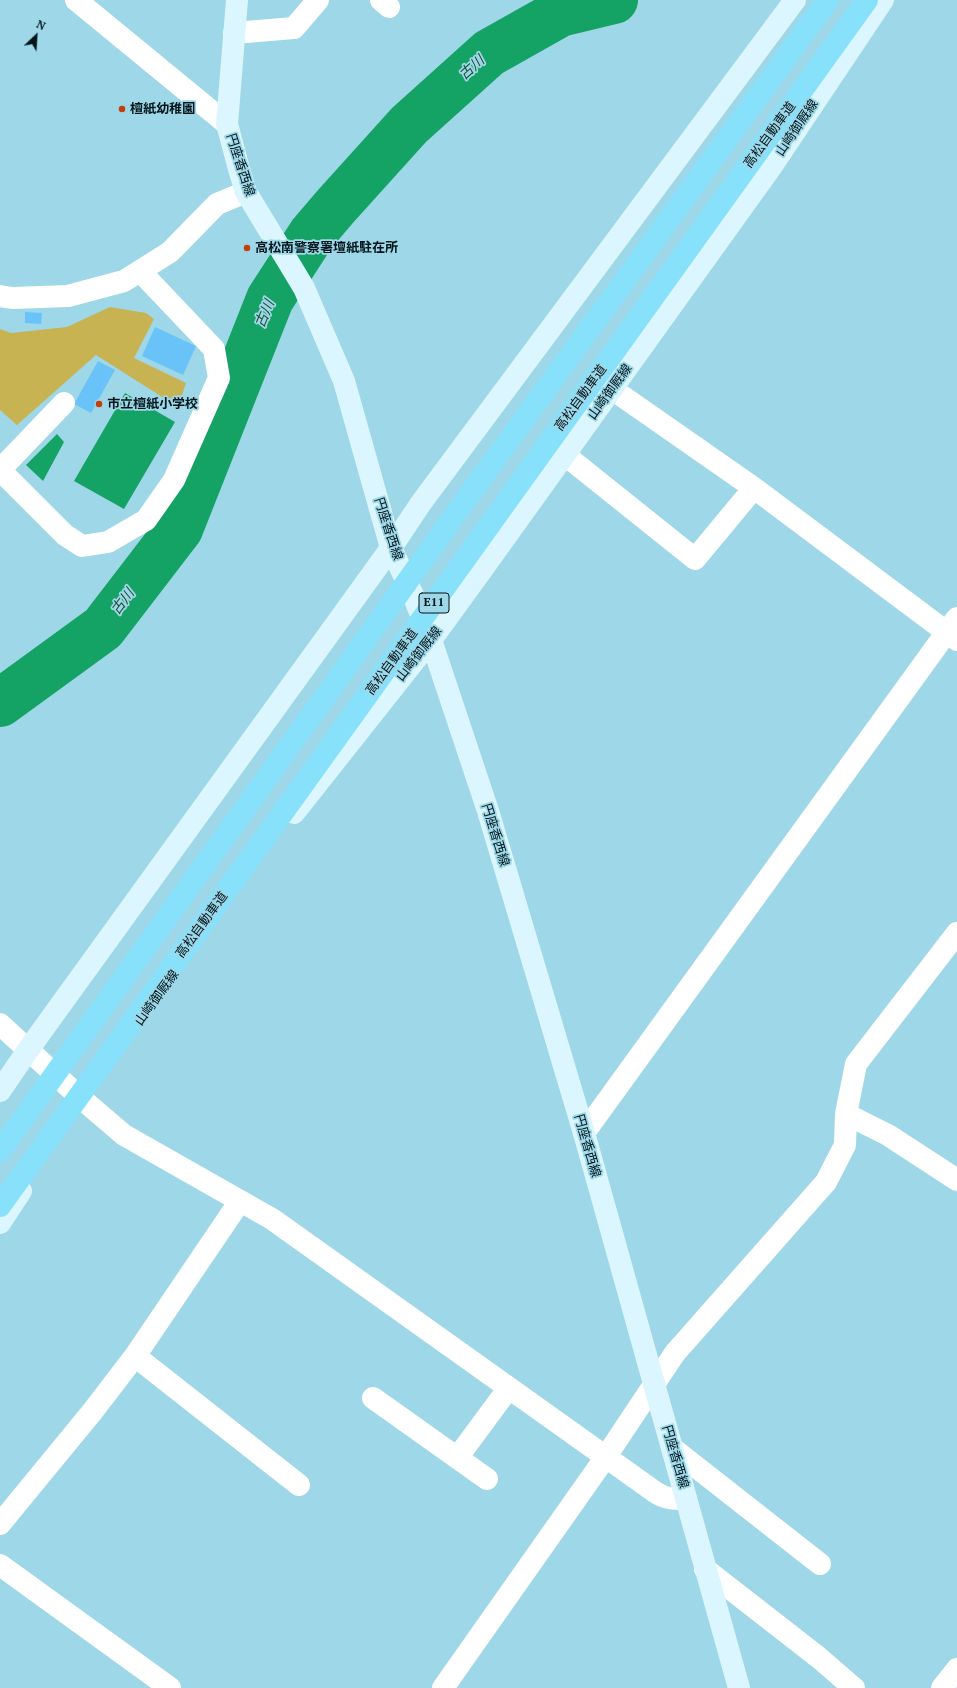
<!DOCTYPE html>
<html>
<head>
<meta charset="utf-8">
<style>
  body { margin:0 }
  #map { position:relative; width:957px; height:1688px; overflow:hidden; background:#9ed7e7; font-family:"PT Serif",serif }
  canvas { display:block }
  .north { position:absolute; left:16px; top:16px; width:40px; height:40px; -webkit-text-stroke:3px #9ed7e7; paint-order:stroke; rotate:25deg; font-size:11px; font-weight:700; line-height:16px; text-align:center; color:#01151b }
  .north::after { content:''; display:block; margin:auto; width:14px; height:18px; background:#01151b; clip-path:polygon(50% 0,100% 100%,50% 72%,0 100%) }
</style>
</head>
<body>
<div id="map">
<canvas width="957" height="1688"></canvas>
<div class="north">N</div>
</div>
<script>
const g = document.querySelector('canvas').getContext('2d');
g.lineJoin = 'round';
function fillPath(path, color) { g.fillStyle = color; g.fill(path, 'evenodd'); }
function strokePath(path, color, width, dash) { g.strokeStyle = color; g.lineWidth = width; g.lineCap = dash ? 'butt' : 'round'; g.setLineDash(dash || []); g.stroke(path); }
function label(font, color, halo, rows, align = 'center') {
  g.font = font + ' "PT Serif","Noto Sans JP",serif'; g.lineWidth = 3.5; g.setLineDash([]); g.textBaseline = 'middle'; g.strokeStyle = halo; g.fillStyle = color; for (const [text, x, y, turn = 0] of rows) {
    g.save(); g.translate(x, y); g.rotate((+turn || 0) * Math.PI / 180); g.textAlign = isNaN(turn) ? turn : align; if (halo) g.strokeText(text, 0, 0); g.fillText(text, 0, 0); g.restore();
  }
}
const green = new Path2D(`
  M110 307 146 313 154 319 134 358 186 383 178 407 96 355 17 425 0 410V329L11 333 67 327Z`);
const water = new Path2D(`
  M125 393 175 422 124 509 74 481Z
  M57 434 64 442 43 481 26 465Z`);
const river = new Path2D(`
  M0 703 103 628 179 529 270 299 312 234 335 207 409 125 489 53 560 13 614 0`);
const building = new Path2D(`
  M25 312 42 313 41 324 25 323Z
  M155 327 196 346 183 375 142 356Z
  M98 361 115 370 91 413 74 404Z`);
const street = new Path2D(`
  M76 0 227 124
  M381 0 389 7
  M234 33 294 28 318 0
  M0 296 12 298 68 296 124 281 170 252 217 204 246 192
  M612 389 754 488 957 640
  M565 455 695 559 754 488
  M0 470 65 535 82 546 108 542 146 520 174 480 219 378 214 349 140 271
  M0 470 64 403
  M0 1024 83 1100 124 1135 272 1219 655 1492C665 1499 674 1499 686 1499
  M846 1114 888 1135 957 1180
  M584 1133 957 618
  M135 1356 299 1485
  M373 1398 487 1479
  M672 1448 820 1564
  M457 1458 508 1389
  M0 1524 92 1412 135 1356 240 1201
  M0 1565 170 1688
  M705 1569 818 1657 854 1688
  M443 1688 605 1458 675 1353 826 1182 845 1145 846 1114 856 1064 957 933
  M942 1688 957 1669`);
const secondary = new Path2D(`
  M237 0 227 124 239 169 246 192 304 288 344 381 391 548 413 595 431 640 488 811 584 1133 739 1688
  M294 813 431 640 484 567 774 163 883 0
  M0 1091 28 1050 391 548 421 503 795 0
  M0 1223 21 1191`);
const highway = new Path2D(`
  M0 1151 477 484 828 0
  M0 1206 867 0`);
const markers = [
  [122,109,4,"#c53d0a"],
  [247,248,4,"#c53d0a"],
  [99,404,4,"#c53d0a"]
];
const shields = [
  [434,603,30]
];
const shieldNames = [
  ["E11",434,603]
];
const poiNames = [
  ["檀紙幼稚園",130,109],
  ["高松南警察署壇紙駐在所",255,248],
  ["市立檀紙小学校",107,404]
];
const streetNames = [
  ["山崎御厩線",797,128,-56],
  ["高松自動車道",770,135,-54],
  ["円座香西線",240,165,72],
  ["山崎御厩線",610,392,-54],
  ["高松自動車道",581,398,-54],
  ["円座香西線",388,529,72],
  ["山崎御厩線",419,654,-52],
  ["高松自動車道",392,662,-54],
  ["円座香西線",495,835,73],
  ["高松自動車道",202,925,-54],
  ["山崎御厩線",157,998,-54],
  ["円座香西線",587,1146,74],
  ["円座香西線",675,1457,74]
];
const waterNames = [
  ["古川",472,68,-42],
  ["古川",265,314,-67],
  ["古川",123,602,-53]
];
fillPath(green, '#c8b352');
fillPath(water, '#15a265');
strokePath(river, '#15a265', 48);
fillPath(building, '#69c3f9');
strokePath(street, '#fff', 22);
strokePath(secondary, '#dbf6fe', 22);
strokePath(highway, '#88e1fa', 22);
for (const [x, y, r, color] of markers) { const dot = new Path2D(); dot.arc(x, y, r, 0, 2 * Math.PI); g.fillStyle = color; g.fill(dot); strokePath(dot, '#9ed7e7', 1.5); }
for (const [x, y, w] of shields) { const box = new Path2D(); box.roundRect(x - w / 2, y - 10, w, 20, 3); g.fillStyle = '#9ed7e7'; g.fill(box); strokePath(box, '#01151b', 1); }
label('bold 12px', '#01151b', null, shieldNames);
label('bold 13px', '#01151b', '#9ed7e7', poiNames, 'left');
label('13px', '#01151b', '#9ed7e7', streetNames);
label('italic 14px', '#1c4d33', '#9ed7e7', waterNames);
</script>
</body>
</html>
